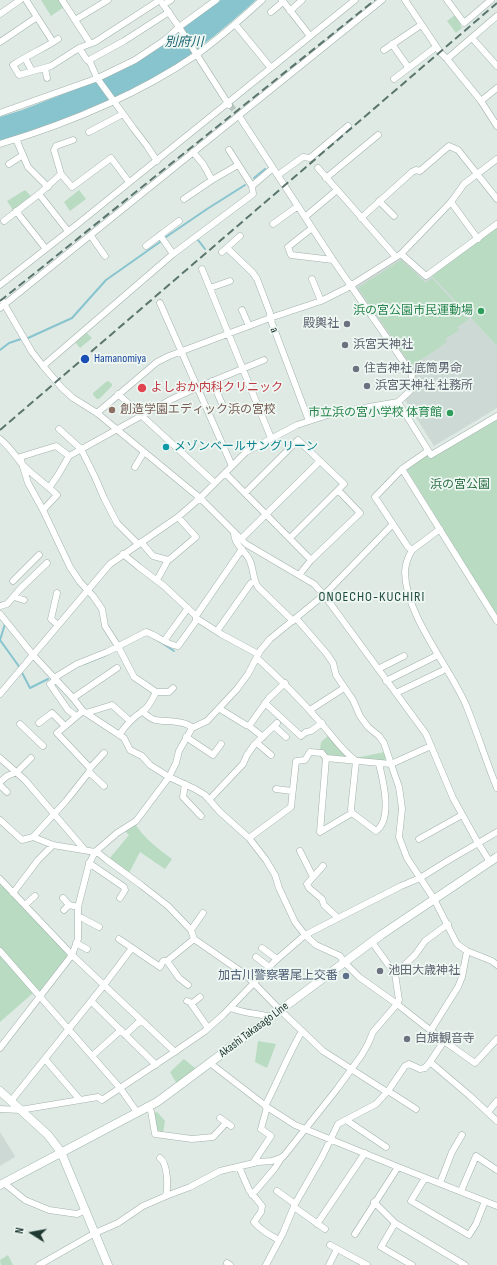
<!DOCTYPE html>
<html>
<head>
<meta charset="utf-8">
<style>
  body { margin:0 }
  #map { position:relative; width:497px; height:1265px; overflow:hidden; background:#dfeae5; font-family:"Sofia Sans Condensed",sans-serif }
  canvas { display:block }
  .north { position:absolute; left:12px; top:1213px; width:40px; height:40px; -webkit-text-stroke:3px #eff7f3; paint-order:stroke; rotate:281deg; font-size:11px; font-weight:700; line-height:16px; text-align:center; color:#203932 }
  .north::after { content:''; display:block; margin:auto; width:14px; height:18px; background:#203932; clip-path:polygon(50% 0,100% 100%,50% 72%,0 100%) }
</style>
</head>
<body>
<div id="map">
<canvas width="497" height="1265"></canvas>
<div class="north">N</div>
</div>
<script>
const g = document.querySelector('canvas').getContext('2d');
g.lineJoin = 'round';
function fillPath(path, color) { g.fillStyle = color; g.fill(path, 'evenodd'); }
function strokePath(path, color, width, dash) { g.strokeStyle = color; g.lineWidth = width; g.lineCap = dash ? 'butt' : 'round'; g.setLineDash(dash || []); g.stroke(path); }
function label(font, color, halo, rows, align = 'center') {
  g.font = font + ' "Sofia Sans Condensed","Noto Sans JP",sans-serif'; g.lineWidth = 3.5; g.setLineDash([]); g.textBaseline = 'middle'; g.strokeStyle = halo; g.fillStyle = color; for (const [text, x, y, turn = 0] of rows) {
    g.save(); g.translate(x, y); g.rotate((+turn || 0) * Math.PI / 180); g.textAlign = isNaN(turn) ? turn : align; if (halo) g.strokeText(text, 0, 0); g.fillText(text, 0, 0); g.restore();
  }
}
const built = new Path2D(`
  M399 259H403L423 279H427L432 276 497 346V408L434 446 405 400 414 391 415 375 355 288 356 285Z
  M0 1132 15 1156V1157L0 1166Z`);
const green = new Path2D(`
  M41 0H59L64 7 51 16Z
  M455 15 461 24 460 25 462 28 456 33 447 21Z
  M25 190 31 196 13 210 7 201Z
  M79 190 86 199 70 211 64 202Z
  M497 227V346L432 276Z
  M401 260 426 283 432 278 469 319 457 327 459 330 445 339 447 342 412 366 358 288Z
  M87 333 92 338 80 348 75 342Z
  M108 381 112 384V386L99 399H97L93 395V393L106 382Z
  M497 419V616L407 470V467L424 455H437Z
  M330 734 345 754V757L327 755 320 750 321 742Z
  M385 752 386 757 384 761 355 758Z
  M135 824C146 840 156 847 172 859L165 869 140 852 129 873 109 859 129 835 124 830Z
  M0 882 68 955 39 992 0 947Z
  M0 954 33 993 0 1022Z
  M258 1041 276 1044 267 1068 255 1062Z
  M184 1059 196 1069 177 1084 170 1072Z
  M157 1112 165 1121 163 1133H160L156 1129 154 1113Z
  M8 1255 13 1265H1L0 1260Z`);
const water = new Path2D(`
  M221 0H256C214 38 165 78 112 101 76 116 37 129 0 141V117L22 110 99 80 182 28Z`);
const stream = new Path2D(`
  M254 178 265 169
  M166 237 207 209 245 185
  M198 240 205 249
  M28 338 72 318 106 280 160 242
  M0 350 9 343 21 339
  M5 624 0 640 18 665 30 688 48 679
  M156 639 174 651
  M84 664 106 655`);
const streetTunnel = new Path2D(`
  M230 105 239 116`);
const street = new Path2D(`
  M26 0 53 42
  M62 0 75 20
  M160 0 179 27 229 105
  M282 0 310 36
  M405 0 440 52 447 59 481 101 497 126
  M447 0 464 23 491 0
  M163 5 171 0
  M290 11 302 0
  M271 12 283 2
  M0 14 20 0
  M235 24 271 68
  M472 38 497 66
  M58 39C43 49 28 55 13 65L19 75 51 66 79 48
  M0 42 37 17
  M90 43 75 20 108 0
  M392 44 408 67
  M384 50 421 25
  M25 58 32 71
  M447 59 497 16
  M90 62 91 59 124 41 169 12
  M45 68 47 78
  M394 79 436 47
  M481 101 497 88
  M0 113 98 78 135 60 165 40 179 27 216 0
  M89 132 123 114
  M16 139 28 167 48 187
  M73 140 56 146 54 150 61 174 72 187 111 158 129 182
  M0 144C69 123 136 96 196 55 219 39 241 19 262 0
  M229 150 252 186
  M193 152 203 164 212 180
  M157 161 147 146 134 129 97 78 90 62 87 60 79 48 95 42 160 0
  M9 164 23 155
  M318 168 396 257
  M278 175 303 157 310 158 348 126
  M326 178 378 135
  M39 194 68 231
  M184 199 212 180 238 165
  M379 201 394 216
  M451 202 478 239
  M16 211 46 249
  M305 217 337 190
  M361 218 412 172 416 170 420 171 449 146 458 150 497 199
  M4 221 39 194 61 174
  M273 224 298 206
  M312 228 288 247 291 255 333 260
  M160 235 173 254
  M91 236 105 256
  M146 246 179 221
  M227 248 253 273 257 279 270 313V318L309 421
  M222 252 240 236
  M401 254 426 276 497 224
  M202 269 271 438
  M312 279 321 301
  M0 285 79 223 355 0
  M210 288 230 281
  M3 302 32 352 43 366 62 388 73 398 97 413 200 498 246 544 314 584 324 595 426 734 453 798 478 843 490 862
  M160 303 232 466
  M0 308 382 0
  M242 310 249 326
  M43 366 173 254 253 194 252 186 273 168
  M212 381 223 406
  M118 394 215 483
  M398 402 431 455 497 416
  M97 413 157 362 169 356 270 318 321 301 347 288 396 257 401 254 451 202 464 184 497 159
  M59 429 81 449 95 477 104 498 117 523 138 544
  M0 439C9 446 14 454 21 463 31 474 46 484 57 495L43 510 70 567 80 582 93 596 102 609 105 626 119 648 134 677 156 692H169L173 688
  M428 451 402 469 497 621
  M135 467 144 452
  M402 469 375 497 408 547 412 550 440 529
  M225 473 311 560
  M49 488 58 475 69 456 168 401 196 388 264 360
  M245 493 298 440 344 484 338 490 360 513 311 560 299 575
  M43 510 28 483 20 457 56 446 69 456
  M234 532C233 543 244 550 249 559 254 568 252 578 258 587L293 621
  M290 538 338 490
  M241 539 320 461
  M141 542 153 556 168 560 170 559 196 537 178 517
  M412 550C408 557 405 565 405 573 406 616 449 666 466 705 477 732 486 761 497 788
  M123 554 139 567 164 586 196 616
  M157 580 168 560
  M13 581 39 555
  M57 593 51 619 58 625
  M14 597 24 600
  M0 606 7 604 20 589 47 563
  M0 614 33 655 73 698 83 711 124 738 130 750 142 756 150 765 169 777 195 789 205 795 220 812 249 838 266 860 275 875 279 888 295 922 305 935 316 945 340 956 344 962 359 977 397 1004 444 1041 430 1062 470 1096 497 1121
  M196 618 221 634 258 654
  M296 618 327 654 333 663 336 675 353 700 360 716 368 727 379 736 384 743 391 764 431 746
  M217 631 251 583 254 582
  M164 641 188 608
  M257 658C279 678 300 699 320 722 332 735 341 750 356 761L351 809 352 813 320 832 326 758
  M378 669 404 656
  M54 678 77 664 107 652 146 632C157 635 166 645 178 646L196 621V616L242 549
  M56 680 50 684 68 710 76 716
  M386 681 438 655
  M396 693 442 671
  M0 694 110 564 178 517 200 498 246 452 297 425 334 413 398 402 410 391 412 374 333 260 239 116
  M73 698 117 668
  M265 703 301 736 306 732 311 731 322 723
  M220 709 246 725 249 726 263 737
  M310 710 344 688
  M83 711 57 733 90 768 89 772 104 786
  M142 711C146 715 149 718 155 720 165 722 186 720 192 728
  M86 713 112 705 130 721
  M39 723 52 713 65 726
  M20 724 43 746
  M249 726 269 698 285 683
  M274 726 286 737
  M119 735C126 725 133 717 143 711 149 707 153 698 156 692
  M186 737 213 755 221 744
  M257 743 271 755
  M0 758 25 780 84 849
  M90 768 104 753
  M0 782 7 776 17 772 31 758
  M185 784 183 797 201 816
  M0 785 7 792
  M276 789 292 791
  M209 800 243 764 247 755 254 745 277 723
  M352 813 376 831C393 819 383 780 379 764
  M0 820 22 840 33 837 66 801 89 772
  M33 837 53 845 95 852
  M249 838 291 807 296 761 305 760 310 752 322 753 326 758 391 764 399 787 401 801 402 809 399 837 407 858 434 899 457 944 467 951 492 961 497 965
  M419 839 462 815
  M96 851 107 860 141 885 168 906 191 930 194 939
  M300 851 313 877
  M89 863 124 887 125 890 120 898
  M323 866 307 884 309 888 322 899 324 905 338 918
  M0 879 72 955 175 1052
  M13 893 38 860 53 845
  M63 898 69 905
  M25 905 35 896
  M64 910 69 905 78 907
  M78 917 82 918 99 927
  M191 930 203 913
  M119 939 160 967 163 961H167L194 939 246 975 280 1010 323 1051 387 1092
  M76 943 87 949
  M262 948 277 959
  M0 951 120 1088 137 1112
  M256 957 269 967
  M167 961 179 978 188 985
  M395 974 415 955 425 941 448 924
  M104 985 132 948
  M91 1001 156 1065
  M187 1001 190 1002 208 1028
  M191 1004 200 997
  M231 1008C245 1014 257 1013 271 1017
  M431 1030 458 987 462 977 467 951
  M125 1035 141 1020
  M444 1041 475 1063 497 1039
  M0 1048 72 955 78 939V907L89 864 95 852 117 833 136 821 169 777 176 763 179 751 192 728 207 721 237 689 248 674 260 651 270 639 324 595 393 524
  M92 1056 121 1030
  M45 1059 80 1100
  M210 1063 267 1107 295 1125 398 1167 497 1206
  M388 1091 416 1109
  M11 1101 104 985
  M147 1106 151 1111 155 1134 192 1139 213 1137 226 1123
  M265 1106C278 1081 288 1055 302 1031
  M0 1109 20 1110 98 1097 102 1100 176 1051 205 1031 223 1015 275 961 305 935 401 886 420 878 449 860 497 832
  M488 1112 497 1101
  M220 1118 231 1126
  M346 1120 386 1147
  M160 1158C168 1164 168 1187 166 1196
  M253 1163 271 1136 261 1129 267 1107
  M239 1167 249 1190 262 1206 261 1212 254 1222C261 1230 269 1235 279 1240
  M425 1178 411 1201 469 1235 476 1224 485 1201
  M4 1183 25 1200 49 1210 77 1214 86 1210
  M440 1183 452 1152 462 1135
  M277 1191 295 1204
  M461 1191 476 1156 497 1170
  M252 1195 275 1168 282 1157
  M374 1202 395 1223 465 1265
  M294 1207 325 1229
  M395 1223 381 1247 412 1265
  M317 1224 365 1153
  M355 1234 398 1167
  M330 1245 367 1265
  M227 1263 230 1265
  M39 1265 95 1233 118 1223 143 1206 166 1196 190 1187 220 1171 258 1162 272 1161 283 1157 337 1089 361 1056 368 1044 373 1032 397 1004 399 1000 395 974 372 942
  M266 1265 283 1233 295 1204 322 1157 338 1124 376 1104 388 1091 405 1066 409 1064 420 1069 425 1068 430 1062
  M329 1265 337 1249`);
const secondary = new Path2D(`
  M0 1091 48 1135 61 1152 108 1265
  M0 1185 157 1102 168 1094 381 935 497 857`);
const rail = new Path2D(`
  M0 301 375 0
  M0 430 497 3`);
const markers = [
  [481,311,4,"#2e9e5b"],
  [347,324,4,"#6b7280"],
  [345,345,4,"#6b7280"],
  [85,359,5,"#1a4fb4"],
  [356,369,4,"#6b7280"],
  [367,386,4,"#6b7280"],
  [142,388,5,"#e0444e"],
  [112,410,4,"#8d6e63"],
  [450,413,4,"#2e9e5b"],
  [166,447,4,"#0f9aa8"],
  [380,971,4,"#6b7280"],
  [346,976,4,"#5c6f8a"],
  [407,1039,4,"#6b7280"]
];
const leisureNames = [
  ["浜の宮公園市民運動場",473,311],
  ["市立浜の宮小学校 体育館",442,413]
];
const worshipNames = [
  ["殿輿社",339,324,"right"],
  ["浜宮天神社",353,345],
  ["住吉神社 底筒男命",364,369],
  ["浜宮天神社 社務所",375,386],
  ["池田大歳神社",388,971],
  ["白旗観音寺",415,1039]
];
const streetNames = [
  ["a",274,330,69],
  ["Akashi Takasago Line",254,1030,-37]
];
const transitNames = [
  ["Hamanomiya",94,359]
];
const healthNames = [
  ["よしおか内科クリニック",151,388]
];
const educationNames = [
  ["創造学園エディック浜の宮校",120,410]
];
const cultureNames = [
  ["メゾンベールサングリーン",174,447]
];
const parkNames = [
  ["浜の宮公園",460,485]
];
const serviceNames = [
  ["加古川警察署尾上交番",338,976]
];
const waterNames = [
  ["別府川",184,43]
];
const quarterNames = [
  ["ONOECHO-KUCHIRI",372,597]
];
fillPath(built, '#cdd9d4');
fillPath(green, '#b8dbc1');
fillPath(water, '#87c4ce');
strokePath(stream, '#87c4ce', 2);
strokePath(streetTunnel, '#b9c7c1', 6, [6, 3]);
strokePath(street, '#a2b1ac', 7);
strokePath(secondary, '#9eb5ad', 9);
strokePath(street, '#fff', 6);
strokePath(secondary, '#fff', 8);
strokePath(rail, '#5a756e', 2, [8, 4]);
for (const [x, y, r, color] of markers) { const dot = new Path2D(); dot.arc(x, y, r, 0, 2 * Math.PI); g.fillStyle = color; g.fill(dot); strokePath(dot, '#eff7f3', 1.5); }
label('12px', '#27864d', '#eff7f3', leisureNames, 'right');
label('12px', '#5b616d', '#eff7f3', worshipNames, 'left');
label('12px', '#203932', '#eff7f3', streetNames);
label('12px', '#164399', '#eff7f3', transitNames, 'left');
label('12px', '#be3a42', '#eff7f3', healthNames, 'left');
label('12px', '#785e54', '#eff7f3', educationNames, 'left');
label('12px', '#0d838f', '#eff7f3', cultureNames, 'left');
label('12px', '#2c6f45', '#eff7f3', parkNames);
label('12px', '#4e5e75', '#eff7f3', serviceNames, 'right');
label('italic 13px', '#1c6673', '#eff7f3', waterNames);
g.letterSpacing = '1px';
label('14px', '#1d4a3f', '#eff7f3', quarterNames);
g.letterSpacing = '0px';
</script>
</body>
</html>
